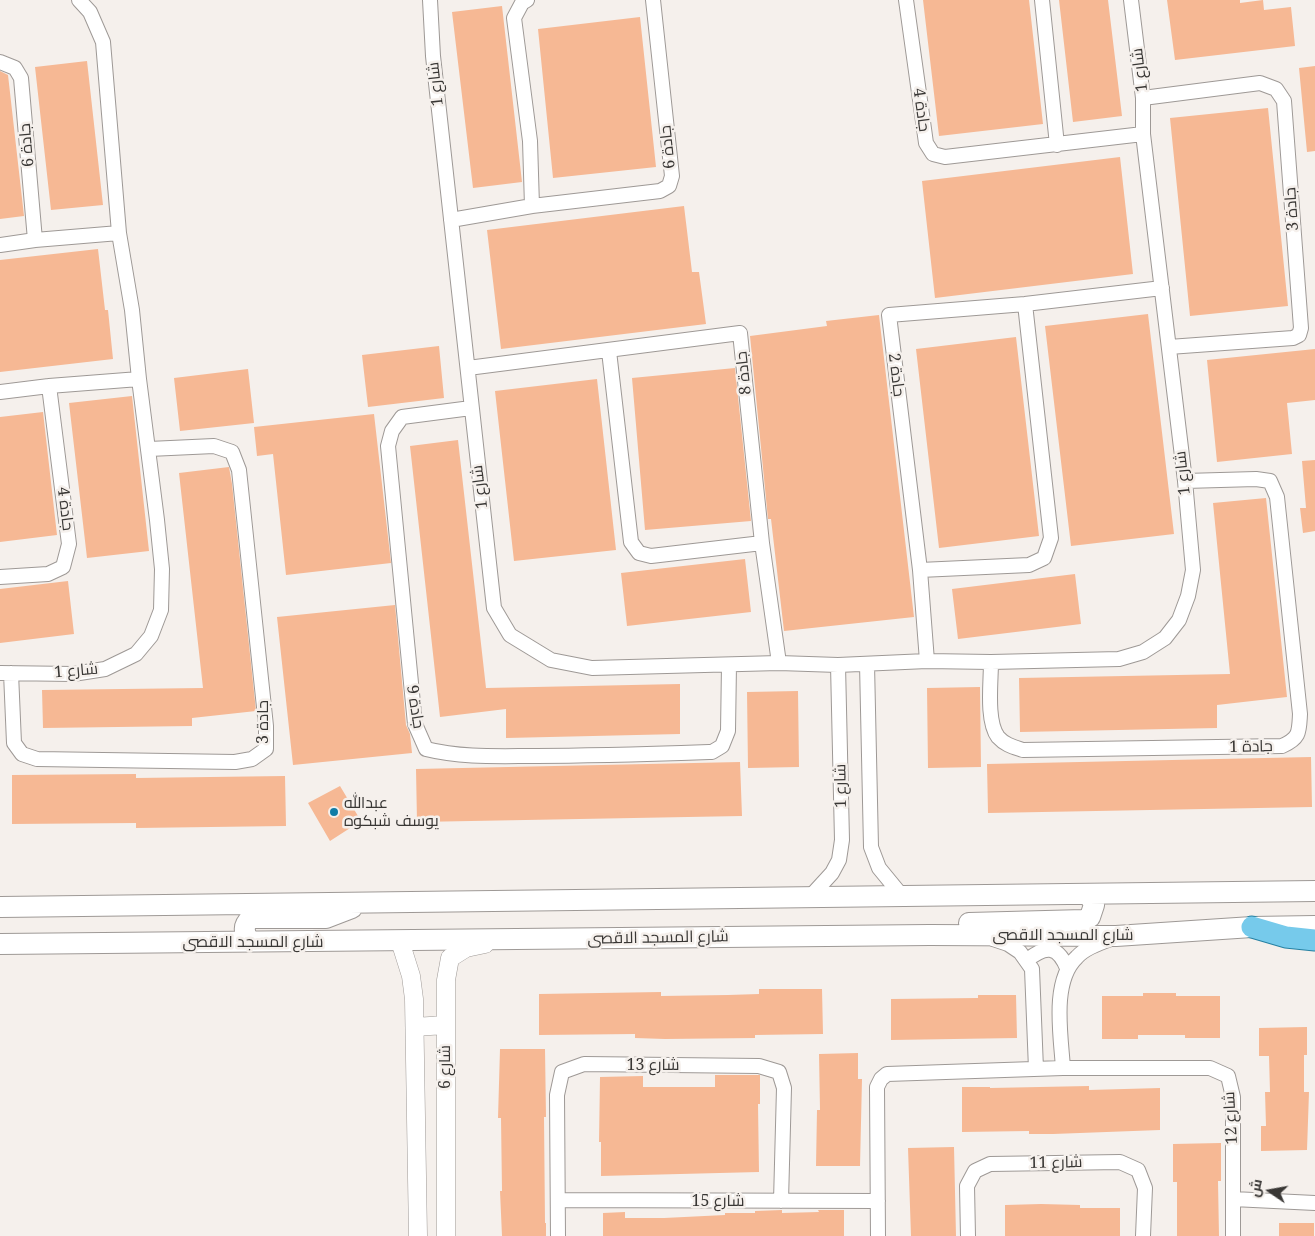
<!DOCTYPE html>
<html>
<head>
<meta charset="utf-8">
<style>
  body { margin:0 }
  #map { position:relative; width:1315px; height:1236px; overflow:hidden; background:#f5f0ec; font-family:"Noto Serif",Cairo,serif }
  canvas { display:block }
  .north { position:absolute; left:1245px; top:1166px; width:50px; height:50px; -webkit-text-stroke:4px #f5f0ec; paint-order:stroke; rotate:282deg; font-size:14px; font-weight:700; line-height:20px; text-align:center; color:#393735 }
  .north::after { content:''; display:block; margin:auto; width:18px; height:22px; background:#393735; clip-path:polygon(50% 0,100% 100%,50% 72%,0 100%) }
</style>
</head>
<body>
<div id="map">
<canvas width="1315" height="1236"></canvas>
<div class="north">ش</div>
</div>
<script>
const g = document.querySelector('canvas').getContext('2d');
g.lineJoin = 'round';
function fillPath(path, color) { g.fillStyle = color; g.fill(path, 'evenodd'); }
function strokePath(path, color, width, dash) { g.strokeStyle = color; g.lineWidth = width; g.lineCap = dash ? 'butt' : 'round'; g.setLineDash(dash || []); g.stroke(path); }
function label(font, color, halo, rows, align = 'center') {
  g.font = font + ' "Noto Serif",Cairo,serif'; g.lineWidth = 5; g.setLineDash([]); g.textBaseline = 'middle'; g.strokeStyle = halo; g.fillStyle = color; for (const [text, x, y, turn = 0] of rows) {
    g.save(); g.translate(x, y); g.rotate((+turn || 0) * Math.PI / 180); g.textAlign = isNaN(turn) ? turn : align; if (halo) g.strokeText(text, 0, 0); g.fillText(text, 0, 0); g.restore();
  }
}
const building = new Path2D(`
  M923 0H1029L1043 124 939 136Z
  M1059 0H1108L1122 116 1073 122Z
  M1167 0H1240V3L1263 0 1264 10 1291 7 1295 46 1175 60Z
  M502 6 522 182 473 188 452 12Z
  M640 17 656 167 553 178 538 29Z
  M87 61 103 205 51 210 35 67Z
  M1315 66V151L1307 152 1299 68Z
  M0 71 8 75 24 216 0 219Z
  M1268 108 1288 306 1190 316 1170 118Z
  M1120 157 1133 274 935 298 922 181Z
  M684 206 692 272H699L706 324 501 349 487 230Z
  M98 249 105 310H108L113 359 0 372V260Z
  M1148 314 1174 534 1071 546 1045 326Z
  M879 315 914 617 784 631 771 519H768L750 336 827 326 826 321Z
  M1016 337 1039 536 939 548 916 349Z
  M439 346 444 398 368 407 362 355Z
  M1315 349V400L1287 403 1292 454 1217 462 1207 360Z
  M735 368 751 521 645 530 632 378Z
  M248 369 254 423 180 431 174 378Z
  M597 379 616 550 514 561 495 391Z
  M132 396 149 551 87 558 69 403Z
  M43 412 57 535 0 542V417Z
  M374 414 391 563 286 575 273 454 257 456 254 427Z
  M458 440 486 688 680 684V734L506 738V709L440 717 410 446Z
  M1315 460V531L1303 533 1300 508H1306L1302 461Z
  M229 467 232 484 256 711 192 718V726L43 728 42 690 203 688 179 473Z
  M1266 498 1287 697 1217 705V728L1020 732 1019 678 1230 674 1213 503Z
  M745 559 751 612 627 626 621 573Z
  M1075 574 1081 624 958 639 952 589Z
  M68 581 74 634 0 643V589Z
  M395 605 406 725 410 734 412 753 293 765 277 617Z
  M980 687 981 767 928 768 927 688Z
  M798 691 799 767 748 768 747 692Z
  M1311 757 1312 807 988 813 987 764Z
  M740 762 742 816 417 822 416 769Z
  M136 774V778L285 776 286 826 136 828V823L12 824V775Z
  M340 786 361 821 330 841 308 803Z
  M759 989H822L823 1034 755 1035V1038L665 1039 635 1038V1034L539 1035V994L661 992V996L728 995 759 994Z
  M1143 993H1176V996H1220V1038H1185V1035H1138V1039H1102V996H1143Z
  M978 995H1016L1017 1038 891 1040V999L978 998Z
  M1307 1027V1055H1304V1092H1309L1307 1150 1261 1151V1126H1266L1265 1092H1270L1269 1056H1259V1028Z
  M500 1049H545L546 1117H544L545 1223H546V1236H502L500 1191H502L501 1118H498Z
  M858 1053V1079H862L860 1166H816L817 1110H820L819 1054Z
  M715 1075H760V1104H758L759 1172 601 1176V1142H599L600 1077 643 1076V1087H715Z
  M1089 1086V1090L1160 1088V1130L1053 1134H1029V1131L962 1132V1087H990V1088Z
  M1221 1143V1181H1218L1219 1236H1177V1182H1173V1144Z
  M954 1147 956 1236H911L908 1148Z
  M1041 1204 1080 1205V1208H1120V1236H1005V1205Z
  M782 1210V1213L819 1212 818 1210H844V1236H603V1213L625 1212V1218H664L725 1215V1213H755V1211Z
  M1279 1223H1314V1236H1279Z`);
const minor = new Path2D(`
  M430 0 433 56 494 608 510 635 551 660 592 668 779 663 838 665 927 661 991 662 1119 659 1143 652 1165 638 1179 620 1188 596 1193 570 1185 481 1143 134V98L1131 0
  M527 0 522 3 514 18 530 141 532 206
  M906 0 926 143 933 154 945 157 1143 134
  M1042 0 1057 145
  M0 62 15 68 21 78 35 240
  M1143 98 1260 83 1276 89 1284 101 1301 328 1299 335 1293 338 1169 347
  M451 220 532 206 660 191 669 186 672 176 653 0
  M0 245 35 240 119 233
  M609 351 631 542 639 553 651 556 762 543
  M468 368 740 333 762 543 779 663
  M0 392 49 386 139 379
  M471 408 402 417 392 431 388 446 415 724 426 749C462 758 499 756 536 756 595 756 653 754 712 752L722 746 728 731 729 665
  M920 570 1029 565 1044 558 1051 538 1025 304
  M0 577 48 574 63 567 69 544 49 386
  M927 661 920 570 889 315 1025 304 1162 288
  M991 662C991 682 986 721 998 737 1005 745 1014 747 1023 750L1282 746C1300 738 1299 732 1300 714L1277 497 1270 481 1256 479 1185 481
  M867 664 871 847 879 868 902 896
  M0 673 73 674 105 669 136 654 151 636 161 610 162 569 157 520 139 379 132 310 119 233 103 42 90 12 79 0
  M11 673 14 743 22 754 37 759 235 762 252 759 266 749V726L239 470 232 452 214 446 149 449
  M810 897 832 873 839 860 842 840 838 665
  M993 939 1008 944 1020 952 1032 969 1036 1069
  M1027 960C1045 946 1057 944 1067 968
  M1063 1068C1061 1036 1051 981 1077 957 1085 948 1099 943 1111 939
  M1233 1199 1315 1203
  M558 1200 878 1201
  M558 1236 557 1095 562 1072 584 1064 759 1066 779 1072 784 1088 781 1201
  M878 1236 877 1087 881 1079 887 1074 1063 1068H1210L1228 1076 1233 1097V1236
  M968 1236 967 1186 975 1171 990 1164 1120 1162 1138 1170 1145 1188 1143 1236`);
const tertiary = new Path2D(`
  M400 941 411 976 414 999 418 1236
  M415 1027 445 1025
  M446 1236V980L450 958 466 948 485 944`);
const secondary = new Path2D(`
  M0 907 1315 891
  M969 923 1084 920 1090 917 1094 905 1091 898 1085 894
  M249 942C244 931 242 926 251 918H326L352 908
  M0 944 930 935 1116 936 1252 927 1315 926`);
const primary = new Path2D(`
  M1252 927 1286 937 1315 940`);
const markers = [
  [334,812,5,"#117ca6"]
];
const streetNames = [
  ["شارع 1",1140,70,-97],
  ["شارع 1",436,84,-96],
  ["جادة 4",921,110,82],
  ["جادة 6",27,145,-95],
  ["جادة 6",668,147,-96],
  ["جادة 3",1292,209,-94],
  ["جادة 8",744,373,-96],
  ["جادة 2",896,375,83],
  ["شارع 1",1183,473,-96],
  ["شارع 1",480,487,-97],
  ["جادة 4",65,509,83],
  ["شارع 1",76,671,-5],
  ["جادة 9",415,707,81],
  ["جادة 3",263,722,-90],
  ["جادة 1",1251,747,-1],
  ["شارع 1",841,786,-91],
  ["شارع المسجد الاقصى",1063,935],
  ["شارع المسجد الاقصى",658,938,-1],
  ["شارع المسجد الاقصى",253,942],
  ["شارع 13",653,1065],
  ["شارع 6",445,1067,-90],
  ["شارع 12",1231,1118,-93],
  ["شارع 11",1056,1163,-1],
  ["شارع 15",718,1201]
];
const poiNames = [
  ["عبدالله",344,803],
  ["يوسف شبكوه",344,821]
];
fillPath(building, '#f6b894');
strokePath(minor, '#9e9996', 16);
strokePath(tertiary, '#9e9996', 19);
strokePath(secondary, '#9e9996', 22);
strokePath(primary, '#2580a2', 23);
strokePath(minor, '#fff', 14);
strokePath(tertiary, '#fff', 18);
strokePath(secondary, '#fff', 20);
strokePath(primary, '#76caeb', 21);
for (const [x, y, r, color] of markers) { const dot = new Path2D(); dot.arc(x, y, r, 0, 2 * Math.PI); g.fillStyle = color; g.fill(dot); strokePath(dot, '#f5f0ec', 2); }
label('16px', '#393735', '#f5f0ec', streetNames);
label('16px', '#393735', '#f5f0ec', poiNames, 'left');
</script>
</body>
</html>
